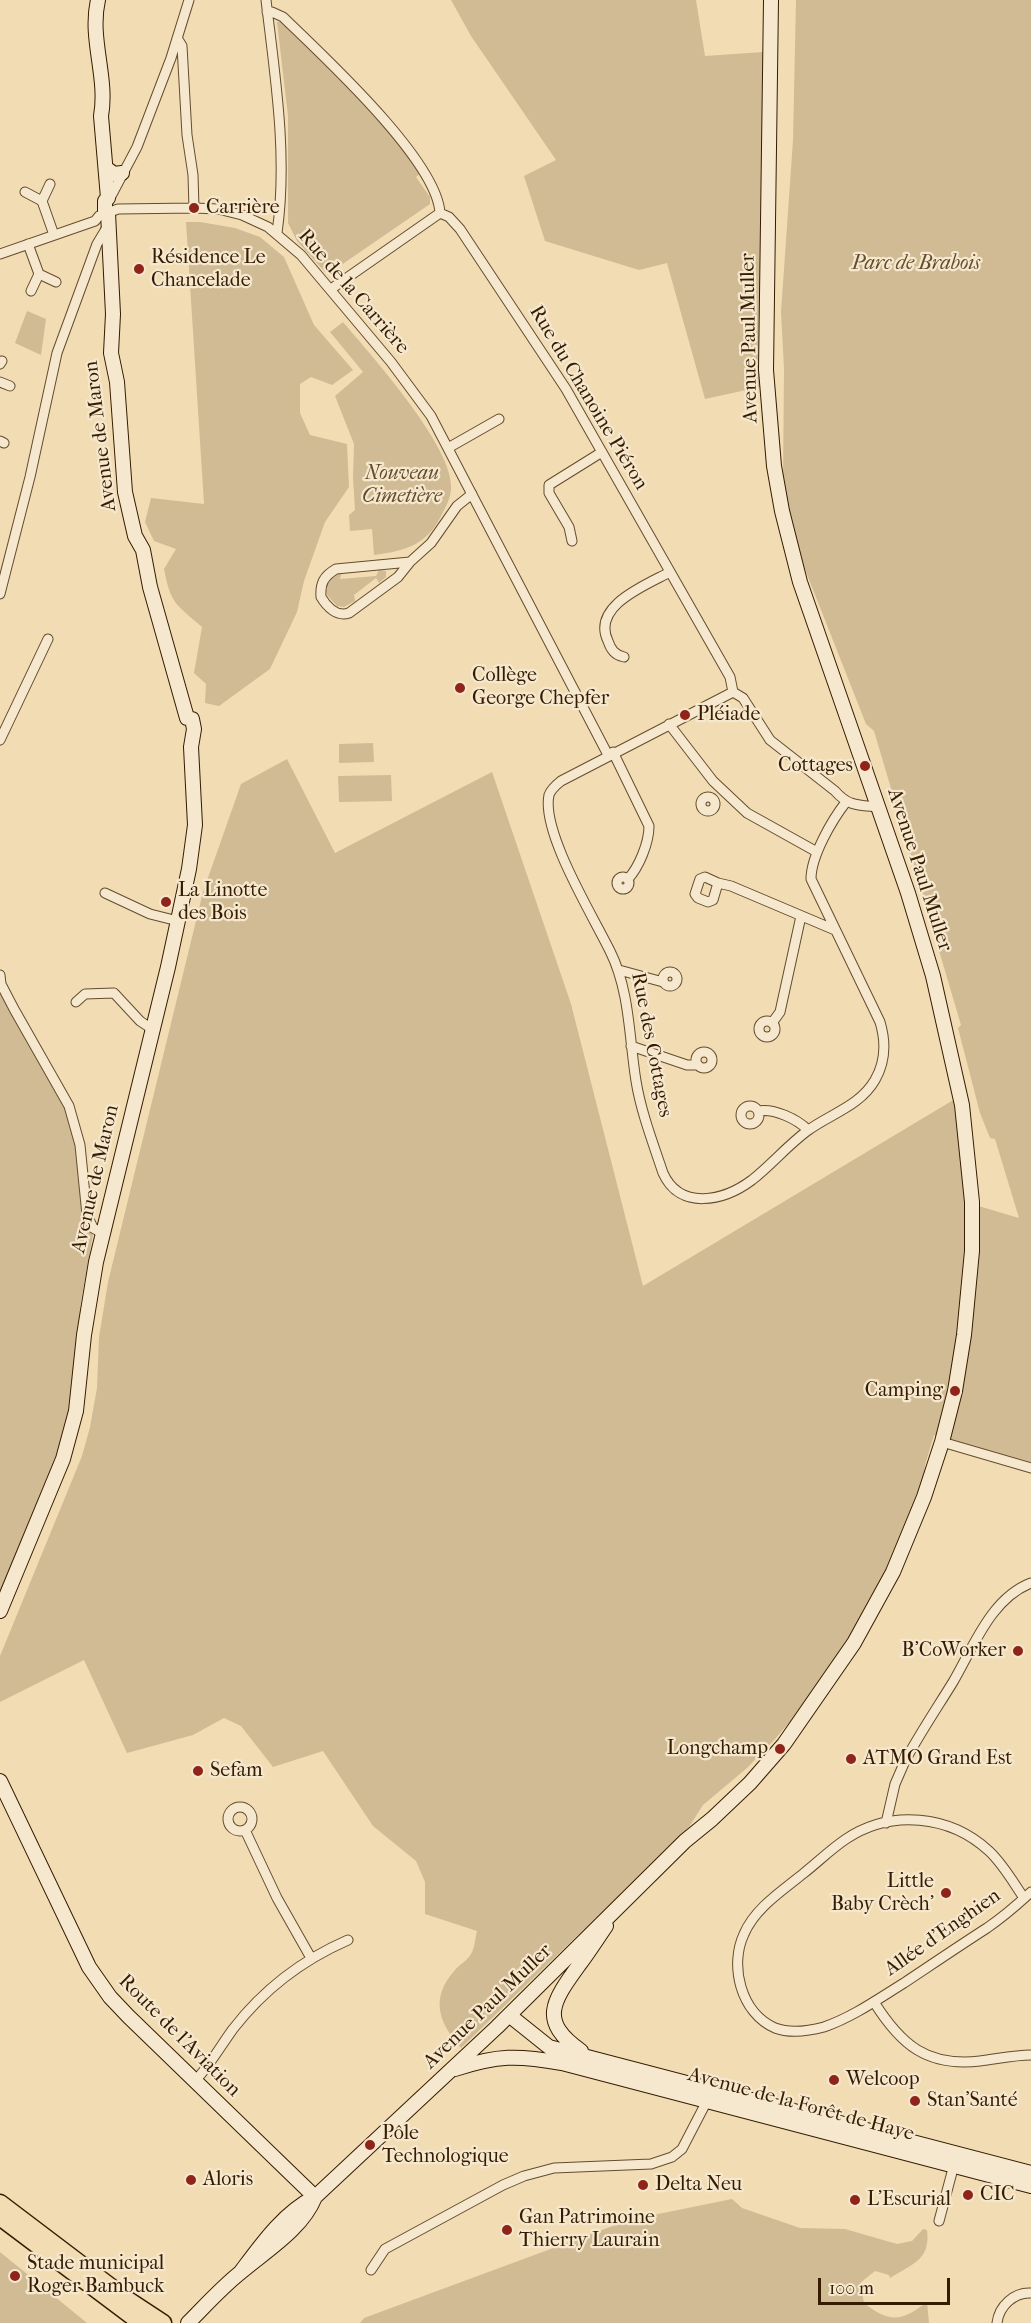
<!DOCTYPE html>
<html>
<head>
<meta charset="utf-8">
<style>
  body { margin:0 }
  #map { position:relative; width:1031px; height:2323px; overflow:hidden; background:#f1dcb4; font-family:"IM FELL French Canon",serif }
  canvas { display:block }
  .scale { position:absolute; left:818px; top:2278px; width:132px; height:27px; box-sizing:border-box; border:3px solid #351c00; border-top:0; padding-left:8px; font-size:18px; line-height:21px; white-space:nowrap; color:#351c00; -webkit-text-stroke:4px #f6e8ce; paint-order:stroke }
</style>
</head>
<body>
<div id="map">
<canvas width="1031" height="2323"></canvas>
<div class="scale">100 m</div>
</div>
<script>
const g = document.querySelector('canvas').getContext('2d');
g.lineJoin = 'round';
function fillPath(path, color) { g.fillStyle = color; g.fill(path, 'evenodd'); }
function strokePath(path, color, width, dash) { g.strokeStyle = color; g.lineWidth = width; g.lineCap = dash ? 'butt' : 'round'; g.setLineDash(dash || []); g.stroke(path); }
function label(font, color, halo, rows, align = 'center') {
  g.font = font + ' "IM FELL French Canon",serif'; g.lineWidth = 4.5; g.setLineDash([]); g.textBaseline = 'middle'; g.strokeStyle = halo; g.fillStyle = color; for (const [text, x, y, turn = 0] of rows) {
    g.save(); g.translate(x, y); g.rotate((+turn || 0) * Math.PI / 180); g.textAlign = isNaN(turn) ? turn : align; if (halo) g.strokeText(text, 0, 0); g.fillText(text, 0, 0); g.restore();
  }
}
const green = new Path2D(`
  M451 0H696L705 56 764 52 760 259V387L705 399 667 263 639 270 545 241 524 176 556 160 471 36Z
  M796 0H1031V1463L934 1435 925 1465 924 1481 894 1554 875 1592 842 1651 799 1711 775 1739 747 1768 703 1805 689 1827 670 1846 461 2048C438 2022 430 1998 455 1970 459 1965 468 1960 471 1954 475 1948 475 1938 477 1931L425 1914V1882L416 1861 373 1826 323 1751 273 1767 241 1726 224 1718 193 1735 127 1753 84 1660 0 1702V1656L82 1456 90 1427 97 1388 99 1337 108 1282 203 892 241 784 287 759 335 853 492 772 571 1004 643 1286 955 1099 965 1202 1019 1218 995 1139 990 1138 980 1113 958 1028 961 1025 874 731 866 724 791 534 783 485 784 369 781 312 793 140Z
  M282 21 351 88 422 172 416 177 430 197V204L331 272H325L297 241 288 223V116L277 22Z
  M186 222H200L235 228 260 237 284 257 314 325 353 370 332 385 311 377 300 384V413L310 435 347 444 349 487 325 522 304 581 297 612 270 669 219 706 205 703 206 684 194 673 202 627C176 604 171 605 164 569L176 549 154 541 145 522 151 498 204 504Z
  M27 311 46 319 41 355 15 343Z
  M343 322C371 355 450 443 451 485 452 496 446 506 441 516 427 545 405 551 374 555L372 529 350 531 349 515 355 510 353 478 354 444 335 396 363 372 330 332Z
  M379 570 386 571V577L379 583 376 578 354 595 355 601 344 607 337 606 327 595C325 583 331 576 342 572L340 579 376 576Z
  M373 743 374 762 339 763V744Z
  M391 775 392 801 339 802 338 776Z
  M0 987 66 1107 76 1136 86 1220 93 1235 81 1301 74 1381 68 1421 57 1454 0 1591Z
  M732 2199 742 2208 800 2228 845 2229 897 2244 912 2241 923 2229 927 2230C931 2260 912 2264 890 2278L889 2275 875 2271 860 2283 864 2303C890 2323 901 2322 927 2302L929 2323H360L364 2318 629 2220Z
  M0 2252 87 2323H0Z`);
const street = new Path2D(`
  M266 0C275 76 288 156 277 233
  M267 12H272L283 17C322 55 437 160 440 213
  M177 38 182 46 187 135 193 175 194 208
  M25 192 42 201 54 235
  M109 200 137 147 171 58 189 0
  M42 201 50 184
  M440 213 449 217 460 229 566 389 730 677 733 692
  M28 244 39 274 31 291
  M0 254 95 221 99 216 118 209 194 208 218 209 242 215 268 227 301 255 391 362 431 416 608 755
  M39 274 56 282
  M331 289 440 213
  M0 364 2 361
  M0 382 10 386
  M0 441 4 443
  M448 448 499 419
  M572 541 569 527 549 493V485L602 452
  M410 562 336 569C324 576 320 583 321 597 327 607 337 617 349 613L398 577 410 562 431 543 457 506 472 494
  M0 594 30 477 57 353 97 244 109 224
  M624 657C615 655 611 650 608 641 591 606 646 585 670 572
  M733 692 561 781C556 785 551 789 549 795 541 832 593 916 610 951 630 991 629 1038 636 1081 641 1112 653 1143 663 1173 680 1211 724 1201 752 1180 771 1165 787 1146 807 1131 830 1114 860 1106 875 1080 886 1061 886 1042 880 1022L811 879C811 856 832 820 846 802
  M733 692 743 698 770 740 835 791C849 807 859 805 879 807
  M669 724 713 781 747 813 817 852
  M0 740 48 639
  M613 752 649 826C649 843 639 867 628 879
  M701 804a7 7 0 1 1 14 0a7 7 0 1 1-14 0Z
  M705 877 718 883 713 900 708 902 698 898 695 894 700 879Z
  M617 883a6 6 0 1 1 12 0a6 6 0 1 1-12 0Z
  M718 883 731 886 835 930
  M105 893 150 914 178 921
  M619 970 663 982
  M663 979a7 7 0 1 1 14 0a7 7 0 1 1-14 0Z
  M0 975 1 984 14 1009 69 1106 80 1145 87 1215 93 1228 102 1233
  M76 1002 85 994 114 993 140 1021 152 1029
  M759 1029a8 8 0 1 1 16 0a8 8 0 1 1-16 0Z
  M772 1023 780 1012 801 916
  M631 1046 687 1065H698
  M696 1060a8 8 0 1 1 16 0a8 8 0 1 1-16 0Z
  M741 1115a9 9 0 1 1 18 0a9 9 0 1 1-18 0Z
  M758 1111C774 1108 797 1119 808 1130
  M942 1442 1031 1468
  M228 1819a12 12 0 1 1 24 0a12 12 0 1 1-24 0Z
  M886 1823 895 1784 905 1761C920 1733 937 1708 953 1682 973 1648 991 1598 1031 1583
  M245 1830 277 1898 311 1958
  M1024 1898C1013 1882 1003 1864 989 1851 950 1815 891 1809 846 1839 831 1849 818 1862 804 1873 782 1891 755 1908 744 1934 729 1966 741 2013 775 2028 791 2034 809 2031 824 2027 853 2017 878 1999 904 1983 931 1965 959 1946 987 1928 1003 1917 1017 1905 1031 1892
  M874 2002C901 2045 927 2067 980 2061 997 2059 1014 2055 1031 2055
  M195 2081C210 2065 220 2047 233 2029 264 1989 302 1960 348 1940
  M939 2221 955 2161
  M371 2270 385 2249 503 2185 524 2176 554 2168 651 2164 672 2157 682 2149 709 2097
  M997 2323C999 2306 1014 2292 1031 2293`);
const secondary = new Path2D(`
  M106 168 114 174 122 173
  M0 1611 63 1459 76 1411 84 1335 96 1262 168 967 189 869 195 825 191 747 194 729 192 719 187 718 150 587 143 550 135 536 125 492 117 382 111 353 113 314 108 213 105 211V201L108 198 101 116C108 77 89 39 98 0
  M0 1781 89 1967 110 1997 128 2016 315 2197
  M509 2015 549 2047 1031 2173
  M581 2051C538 2021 553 2001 579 1965 588 1953 597 1939 606 1926
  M455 2069C498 2055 517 2055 562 2063L1031 2186
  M240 2273C261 2245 283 2213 315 2197L497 2027 685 1841 712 1819 750 1783 784 1744 854 1643 893 1572 924 1497 942 1442 955 1391 964 1335 972 1251V1202L962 1105 933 976 908 893 800 582 782 511 774 466 766 370 771 0
  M188 2323C205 2306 222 2287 241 2272 267 2250 302 2229 315 2197`);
const highway = new Path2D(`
  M0 2203 128 2300 163 2323
  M0 2217 141 2323`);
const markers = [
  [194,208,6,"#8f2418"],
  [139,269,6,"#8f2418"],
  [460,688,6,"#8f2418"],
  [685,715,6,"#8f2418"],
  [865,766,6,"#8f2418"],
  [166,902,6,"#8f2418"],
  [955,1391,6,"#8f2418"],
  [1018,1651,6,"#8f2418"],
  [780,1749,6,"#8f2418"],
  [851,1759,6,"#8f2418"],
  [198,1771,6,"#8f2418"],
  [946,1893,6,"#8f2418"],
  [834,2080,6,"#8f2418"],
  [915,2101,6,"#8f2418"],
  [370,2145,6,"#8f2418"],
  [191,2180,6,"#8f2418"],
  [643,2185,6,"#8f2418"],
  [968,2195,6,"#8f2418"],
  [855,2200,6,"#8f2418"],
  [507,2230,6,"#8f2418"],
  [15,2276,6,"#8f2418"]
];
const poiNames = [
  ["Carrière",206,208],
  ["Résidence Le",151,258],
  ["Chancelade",151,281],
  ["Collège",472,676],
  ["George Chepfer",472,699],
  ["Pléiade",697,715],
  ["Cottages",853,766,"right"],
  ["La Linotte",178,891],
  ["des Bois",178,914],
  ["Camping",943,1391,"right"],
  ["B’CoWorker",1006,1651,"right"],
  ["Longchamp",768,1749,"right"],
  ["ATMO Grand Est",863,1759],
  ["Sefam",210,1771],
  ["Little",934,1882,"right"],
  ["Baby Crèch'",934,1905,"right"],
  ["Welcoop",846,2080],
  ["Stan’Santé",927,2101],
  ["Pôle",382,2134],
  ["Technologique",382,2157],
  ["Aloris",203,2180],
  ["Delta Neu",655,2185],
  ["CIC",980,2195],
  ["L'Escurial",867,2200],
  ["Gan Patrimoine",519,2218],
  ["Thierry Laurain",519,2241],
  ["Stade municipal",27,2264],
  ["Roger Bambuck",27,2287]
];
const parkNames = [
  ["Parc de Brabois",916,264],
  ["Nouveau",402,474],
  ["Cimetière",402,497]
];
const streetNames = [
  ["Rue de la Carrière",353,292,49],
  ["Avenue Paul Muller",750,338,-91],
  ["Rue du Chanoine Piéron",588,398,59],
  ["Avenue de Maron",101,436,-97],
  ["Avenue Paul Muller",919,870,72],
  ["Rue des Cottages",651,1045,79],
  ["Avenue de Maron",96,1179,-77],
  ["Allée d'Enghien",943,1933,-35],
  ["Avenue Paul Muller",488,2007,-44],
  ["Route de l'Aviation",179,2036,45],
  ["Avenue de la Forêt de Haye",801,2105,15]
];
fillPath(green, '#d1bb95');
strokePath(street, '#644c2d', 11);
strokePath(secondary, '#351c00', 16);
strokePath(highway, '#351c00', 19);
strokePath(street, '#f6e8ce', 9);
strokePath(secondary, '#f6e8ce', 14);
strokePath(highway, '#f1dcb4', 16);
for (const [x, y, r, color] of markers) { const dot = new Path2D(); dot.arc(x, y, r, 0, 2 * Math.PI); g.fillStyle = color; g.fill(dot); strokePath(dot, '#f6e8ce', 2); }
label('20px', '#351c00', '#f6e8ce', poiNames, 'left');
label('italic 20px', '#644c2d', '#f6e8ce', parkNames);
label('20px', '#351c00', '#f6e8ce', streetNames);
</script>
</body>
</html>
